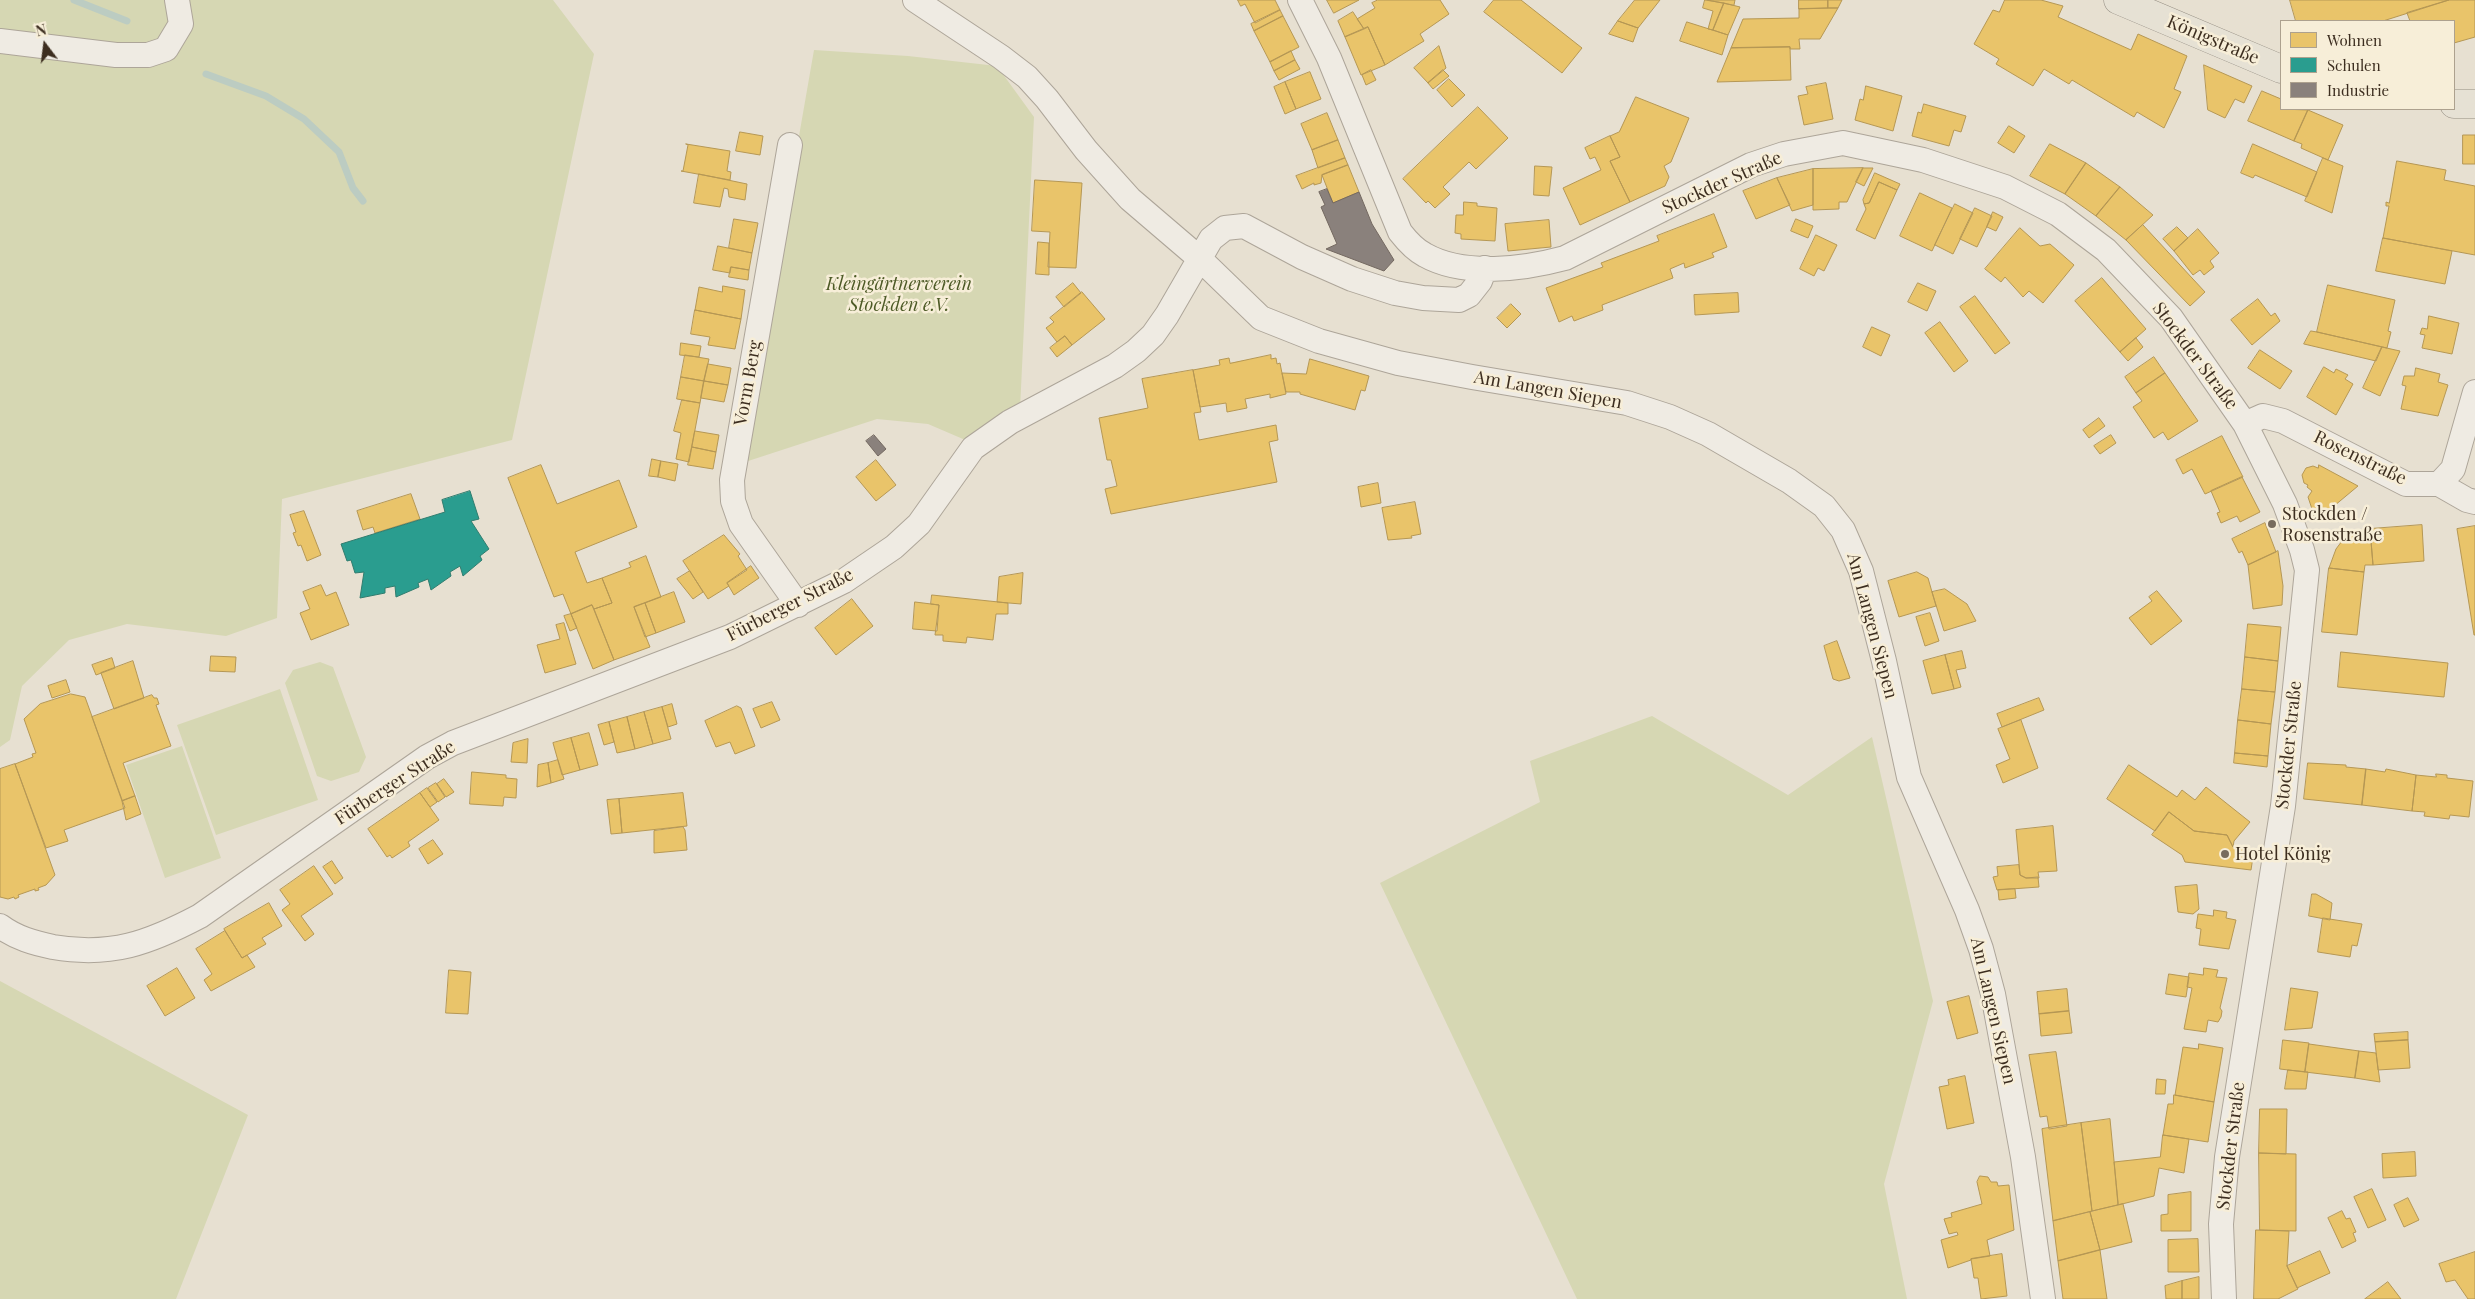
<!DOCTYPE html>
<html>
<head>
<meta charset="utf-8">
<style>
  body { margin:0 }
  #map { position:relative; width:2475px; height:1299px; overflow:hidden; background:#e7e0d1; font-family:"Playfair Display",serif }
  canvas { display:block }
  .legend { position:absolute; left:2280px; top:20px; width:175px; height:90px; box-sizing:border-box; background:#f7eed8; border:1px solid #ada18e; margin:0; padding:6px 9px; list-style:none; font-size:15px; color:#3d2e20 }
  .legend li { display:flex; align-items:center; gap:10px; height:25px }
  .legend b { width:25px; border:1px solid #ada18e }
  .north { position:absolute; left:20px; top:20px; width:50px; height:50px; -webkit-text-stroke:4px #f7eed8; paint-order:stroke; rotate:345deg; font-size:14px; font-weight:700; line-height:20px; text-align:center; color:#3d2e20 }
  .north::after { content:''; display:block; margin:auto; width:18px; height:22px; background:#3d2e20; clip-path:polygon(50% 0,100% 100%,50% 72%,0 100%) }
</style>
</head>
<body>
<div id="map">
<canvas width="2475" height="1299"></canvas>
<ul class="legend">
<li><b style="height:14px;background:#e9c46a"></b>Wohnen</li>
<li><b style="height:14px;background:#2a9d8f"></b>Schulen</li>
<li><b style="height:14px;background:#8a817c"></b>Industrie</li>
</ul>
<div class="north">N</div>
</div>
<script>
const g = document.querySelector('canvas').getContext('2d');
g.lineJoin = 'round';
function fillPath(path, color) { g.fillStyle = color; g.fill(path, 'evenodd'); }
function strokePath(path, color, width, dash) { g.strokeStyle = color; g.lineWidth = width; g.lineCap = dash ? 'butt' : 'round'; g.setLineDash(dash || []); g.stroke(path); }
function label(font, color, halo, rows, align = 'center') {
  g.font = font + ' "Playfair Display",serif'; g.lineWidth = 5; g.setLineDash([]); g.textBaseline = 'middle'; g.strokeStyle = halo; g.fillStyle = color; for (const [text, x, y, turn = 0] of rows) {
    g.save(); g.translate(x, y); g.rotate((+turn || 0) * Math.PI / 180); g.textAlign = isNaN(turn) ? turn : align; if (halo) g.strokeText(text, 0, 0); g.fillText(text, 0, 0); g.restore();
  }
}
const green = new Path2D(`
  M0 0H553L594 54 512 440 282 499 277 618 226 636 127 624 69 640 22 686 10 740 0 747Z
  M814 50 908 56 997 66 1034 117 1020 409 970 442 928 424 877 419 742 463Z
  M320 662 333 667 366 757 359 772 331 781 317 776 285 683 293 670Z
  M280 689 318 800 216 835 177 725Z
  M1652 716 1788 795 1872 737 1933 1001 1884 1184 1907 1299H1577L1380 883 1540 802 1530 761Z
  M182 746 221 858 165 878 126 765Z
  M0 981 248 1115 176 1299H0Z`);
const homes = new Path2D(`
  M1238 0H1275L1280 10 1255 23 1245 4 1241 6Z
  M1327 0H1359L1334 13Z
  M1378 0H1440L1449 14 1420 34 1424 41 1385 65 1368 27 1364 29 1357 19 1375 8 1372 3Z
  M1494 0H1521L1582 48 1562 73 1484 12Z
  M1635 0H1660L1638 28 1618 21Z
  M1705 0 1724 3 1713 30 1708 29 1713 11 1703 8Z
  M1708 0H1735L1734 5Z
  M1799 0H1828V8L1799 9Z
  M1828 0H1842L1838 8H1828Z
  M2005 0H2041L2063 6 2058 17 2131 50 2138 34 2187 56 2174 89 2181 92 2164 128 2137 112 2134 117 2072 80 2069 84 2044 69 2033 86 1996 64 1999 59 1974 44 1993 10 1999 12Z
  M2290 0H2449L2383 21H2296Z
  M2449 0H2475V37L2454 43V21H2410L2407 13Z
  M1724 3 1740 7 1728 35 1713 30Z
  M1828 8H1838L1820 39H1799L1800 49H1790V47L1731 48 1743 19 1799 18V9Z
  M1280 10 1283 16 1254 31 1251 24Z
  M1353 12 1364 29 1345 37 1338 21Z
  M1283 16 1299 47 1270 62 1254 31Z
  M1618 21 1638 28 1633 42 1609 34Z
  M1687 22 1728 35 1722 55 1680 41Z
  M1368 27 1385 65 1361 75 1345 37Z
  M1439 46 1446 68 1428 83 1414 68Z
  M1790 47 1791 80 1717 82 1731 48Z
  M1291 51 1295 60 1274 71 1270 62Z
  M1295 60 1300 69 1279 80 1274 71Z
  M2204 65 2252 86 2244 103 2235 99 2225 118 2208 110Z
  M1371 70 1376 80 1366 85 1362 75Z
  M1443 70 1449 76 1433 89 1428 83Z
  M1310 72 1321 99 1296 109 1285 82Z
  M1449 79 1465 95 1452 107 1437 90Z
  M1285 82 1296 109 1285 114 1274 87Z
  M1826 83 1833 119 1804 125 1798 96 1808 94 1806 87Z
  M1866 86 1902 96 1893 131 1855 120 1860 99 1863 100Z
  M2262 91 2281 99V109L2308 110 2294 141 2248 121Z
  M1636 97 1689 118 1671 162 1664 166 1669 177 1665 186 1630 202 1610 161 1620 157 1610 136 1619 132Z
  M1924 104 1966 116 1961 132 1954 130 1949 146 1912 136 1918 112 1921 113Z
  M1478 107 1508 138 1476 169 1469 162 1443 187 1450 194 1435 208 1428 201 1426 203 1403 179Z
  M2308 110 2343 125 2328 160 2301 148 2302 144 2294 141Z
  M1327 113 1338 140 1312 150 1301 124Z
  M2009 126 2025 136 2014 153 1998 143Z
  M740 132 763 136 760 155 736 151Z
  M2463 135H2475V164H2463Z
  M1610 136 1620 157 1610 161 1630 202 1580 225 1563 188 1601 170 1595 157 1590 159 1585 148Z
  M1338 140 1345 158 1318 168 1312 150Z
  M686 144 730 151 727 171 731 172 730 180 681 171H683L688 145Z
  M2050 144 2086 163 2065 194 2030 176Z
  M2253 144 2317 172 2307 197 2255 175 2253 178 2241 173Z
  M1345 158 1348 165 1322 175 1321 183 1314 185V183L1302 189 1296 176Z
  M2323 158 2343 166 2332 213 2305 201Z
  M2397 161 2446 170 2444 180 2475 186V255L2383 238 2389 206H2386V202L2389 203Z
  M2086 163 2120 187 2096 216 2065 194Z
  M1348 165 1359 192 1333 203 1322 175Z
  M1535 166 1552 167 1549 196 1534 195Z
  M1863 168H1873L1864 186 1856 182Z
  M1863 168 1847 202H1839V209L1813 210V169Z
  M1813 169V205L1792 211 1777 178Z
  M1875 173 1900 184 1897 190 1879 182 1869 203 1864 204 1863 200Z
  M699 174 747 184 745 200 729 197 728 189 724 188 720 207 694 203Z
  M1777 178 1790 205 1756 219 1743 191Z
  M1035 180 1082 183 1076 268 1048 267 1050 232 1032 231Z
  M1879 182 1897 190 1875 239 1856 230 1866 209 1864 204 1869 203Z
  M2120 187 2153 215 2126 240 2096 216Z
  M1920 193 1952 208 1932 251 1900 236Z
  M1464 202 1477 203V206L1497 208 1495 241 1461 239V234L1455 233 1456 215H1463Z
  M1955 204 1973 213 1953 254 1935 245Z
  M1975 208 1992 216 1977 247 1960 239Z
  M1993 212 2003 217 1996 231 1987 227Z
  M1714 214 1727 247 1712 253 1714 257 1685 268 1684 263 1670 269 1673 278 1602 305 1603 310 1574 321 1572 316 1559 322 1546 288 1603 267 1601 263 1659 241 1657 236Z
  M734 219 758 223 752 253 729 248Z
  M1796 219 1813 226 1808 238 1791 231Z
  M1549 220 1551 247 1508 251 1505 224Z
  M2143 225 2205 292 2190 306 2126 240Z
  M2177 227 2188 238 2174 251 2163 239Z
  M2020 228 2040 246 2050 244 2074 265 2043 303 2029 291 2023 297 2005 277 2001 282 1985 269Z
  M2198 229 2219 253 2210 261 2214 267 2204 275 2200 270 2193 275 2174 251Z
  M1816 235 1837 245 1824 271 1818 268 1814 276 1800 269Z
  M2383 238 2452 251 2445 284 2376 271Z
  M1038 242 1049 243V275L1036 274Z
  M718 246 752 253 749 270 731 267 730 273 713 270Z
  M731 267 749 270 748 280 729 277Z
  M2102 278 2146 329 2120 352 2075 301Z
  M1073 283 1081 293 1064 307 1056 297Z
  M1918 283 1936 291 1927 311 1908 302Z
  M2328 285 2395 300 2388 331 2391 332 2387 348 2317 332Z
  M723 286 745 290 741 319 695 310 699 287 722 292Z
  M1082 292 1105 319 1072 345 1065 336 1057 342 1046 328 1054 322 1050 318Z
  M1738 293 1739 312 1695 315 1694 295Z
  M1975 296 2010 343 1995 354 1960 307Z
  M2258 299 2271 316 2275 313 2280 321 2252 345 2231 320Z
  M1511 304 1521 314 1507 328 1497 318Z
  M695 310 741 319 735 349 708 345 710 337 691 334Z
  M2429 316 2459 323 2452 354 2422 348 2425 335 2420 334 2422 328 2427 329Z
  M1940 322 1968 361 1954 372 1925 333Z
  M1872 327 1890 335 1881 356 1863 347Z
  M2311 331 2317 332 2382 347 2376 361 2304 344Z
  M1065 336 1072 345 1057 357 1050 348Z
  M2136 338 2143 347 2128 361 2120 352Z
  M681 343 701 346 699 357 680 355Z
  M2382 347 2400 351 2380 396 2363 388Z
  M2260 350 2292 371 2280 389 2248 368Z
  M685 355 709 359 704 381 681 377Z
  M1271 355V359L1276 358 1277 364 1280 363 1286 394 1270 398V394L1245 399 1247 408 1227 412 1226 403 1200 407 1193 370 1220 365 1219 360 1229 358 1230 363Z
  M2154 357 2165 373 2136 393 2125 377Z
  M1310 359 1369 376 1365 391 1361 390 1355 410 1300 394V392H1286L1282 373 1306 374Z
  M708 364 731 368 728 385 704 381Z
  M2324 367 2334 373 2336 369 2348 375 2345 379 2353 384 2336 415 2307 397Z
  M2416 368 2440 374 2438 382 2448 385 2438 416 2401 409 2406 386 2402 385 2404 376H2414Z
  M1193 370 1201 412 1194 413 1199 440 1276 425 1278 440 1269 442 1277 482 1111 514 1105 489 1117 486 1111 460H1107L1099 418 1148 408 1142 379Z
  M2165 373 2198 421 2168 440 2163 432 2154 438 2133 407 2142 401 2136 393Z
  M681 377 704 381 700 403 677 399Z
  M704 381 728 385 724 402 701 398Z
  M682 400 700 403 689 462 676 459 681 433 674 431Z
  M2099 418 2105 426 2089 438 2083 430Z
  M695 431 719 435 716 452 692 447Z
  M2111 435 2116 443 2100 454 2094 446Z
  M2222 436 2243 477 2205 494 2192 469 2183 474 2176 460Z
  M692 447 716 452 713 469 688 465Z
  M652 459 661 461 658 477 649 476Z
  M876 460 896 485 876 501 856 477Z
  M661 461 678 464 675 481 658 477Z
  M541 465 557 504 619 480 637 527 575 552 587 583 602 578 612 603 594 609 592 605 571 614 563 594 554 597 508 478Z
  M2319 465 2358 486 2316 521 2308 497 2312 491 2307 487 2308 485 2304 483 2302 475 2306 468 2313 466 2318 468Z
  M2242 477 2260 512 2240 522 2237 516 2221 523 2217 513 2220 512 2211 491Z
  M1378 483 1381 503 1361 507 1358 487Z
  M411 494 420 519 375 533 373 527 363 530 357 511Z
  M1415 502 1421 534 1411 536 1412 538 1388 540 1382 508Z
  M304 511 321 555 307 561 301 545 298 546 293 533 296 532 290 515Z
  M2265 523 2276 552 2248 565 2242 551 2239 553 2232 539Z
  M2422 525 2424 561 2373 565 2370 529Z
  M2475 526V635H2474L2457 529Z
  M2370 529 2373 565H2365L2364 572 2329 568 2336 549 2342 541 2360 531Z
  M724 535 740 554 738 556 747 570 727 583 729 586 708 599 683 561Z
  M2278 551 2283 586 2282 605 2253 609 2248 565Z
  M646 556 661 597 634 607 650 647 614 660 594 609 612 603 602 578 631 567 629 563Z
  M751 566 759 578 734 595 727 583Z
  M2329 568 2364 572 2357 635 2322 632Z
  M690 571 703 592 693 599 677 579Z
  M1917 572 1928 578 1936 606 1899 617 1888 581Z
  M1023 573 1021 604 997 602 999 577Z
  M321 585 326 596 336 592 349 625 311 640 300 613 310 609 303 592Z
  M1945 589 1967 604 1976 621 1944 631 1932 592Z
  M2157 591 2182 621 2151 645 2129 618 2152 601 2149 597Z
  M674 592 685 622 656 633 645 603Z
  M932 595 1008 603V614H996L993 640 967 637 966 643 943 641V635H935L939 605 931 604Z
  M852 599 873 626 836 655 815 628Z
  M915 602 939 605 937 631 913 629Z
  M645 603 656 633 645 637 634 607Z
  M592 605 614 660 593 669 571 614Z
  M1930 613 1939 641 1925 646 1916 617Z
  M571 614 577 628 570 631 564 616Z
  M564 623 576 664 545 673 537 645 560 639 556 625Z
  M2248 624 2281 627 2278 661 2245 657Z
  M1837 641 1850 678 1839 681 1833 679 1824 646Z
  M1962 651 1966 668 1956 670 1961 687 1954 689 1945 655Z
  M2341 652 2448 663 2444 697 2338 687Z
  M1945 655 1954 689 1932 694 1923 661Z
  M211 656 236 657 235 672 210 671Z
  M2245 657 2278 661 2275 692 2242 689Z
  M112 658 115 668 96 675 92 665Z
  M133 661 144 698 114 709 101 673Z
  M66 680 70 692 52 698 48 686Z
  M2242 689 2275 692 2271 724 2238 720Z
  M71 694 85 697 125 808 64 830 68 841 46 848 15 764 33 757 32 754 36 753 24 719 40 704Z
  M152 695 154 698H157L159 704 156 705 171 746 123 763 135 796 122 801 92 717Z
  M2039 698 2044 710 2002 727 1997 714Z
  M772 702 780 720 761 728 753 709Z
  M672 704 677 724 668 727 662 707Z
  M737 706 741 708 755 746 735 754 730 742 716 747 705 721Z
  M662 707 671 739 653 744 644 712Z
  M644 712 653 744 635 749 627 717Z
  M627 717 635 749 617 753 609 722Z
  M2021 720 2038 768 2003 783 1996 765 2010 759 1998 729Z
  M2238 720 2271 724 2268 756 2235 753Z
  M609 722 614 742 604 745 598 725Z
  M589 733 598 765 580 770 571 738Z
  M571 738 580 770 562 775 553 743Z
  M528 739 527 763 511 762 513 743Z
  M2235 753 2268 756 2267 767 2234 763Z
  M558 760 564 779 551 783 548 763Z
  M548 763 551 783 537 787 538 765Z
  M2308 763 2346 765V767L2366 769 2362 805 2304 799Z
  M15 764 55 875 46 885 38 888 39 890 35 891V889L18 895 19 897 15 899 14 897 8 899 0 897V769Z
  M2129 765 2177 797 2182 790 2195 800 2206 787 2250 822 2234 841 2233 847 2227 835 2194 831 2169 812 2155 831 2107 799Z
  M2366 769 2385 772 2386 769 2416 775 2412 811 2362 805Z
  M472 772 506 775V778L517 779 516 798 504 797 503 806 470 804Z
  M2436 774 2447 775V778L2473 781 2469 817 2450 815 2449 819 2424 816 2425 812 2412 811 2416 775 2436 777Z
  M444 779 454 792 446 797 437 784Z
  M436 783 445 797 438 802 428 788Z
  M427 788 437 802 430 807 420 793Z
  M420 793 439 820 408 842 410 846 392 858 390 855 387 857 368 829Z
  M683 793 687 826 622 833 619 799Z
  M135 796 141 814 126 820 122 801Z
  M619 799 622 833 611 834 607 800Z
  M2169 812 2194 831 2227 835 2233 847 2254 850 2251 870 2185 862 2182 855 2152 835Z
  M2053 826 2057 871 2038 872 2039 878H2026L2020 875 2016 830Z
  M683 827 685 830 687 850 654 853V831Z
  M433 840 443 854 428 864 419 849Z
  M332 861 343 878 335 884 323 867Z
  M2019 865 2020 875 2026 878 2038 877 2039 887 1997 890 1993 877 1998 876 1997 867Z
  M314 866 333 894 301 916 314 934 305 941 282 910 290 904 280 890Z
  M2197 885 2199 909 2193 914 2178 912 2175 887Z
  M2015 889 2016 898 1999 900 1998 890Z
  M2312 894H2316L2332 903 2330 920 2309 916Z
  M269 903 282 926 262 938 266 944 242 958 224 929Z
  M2214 910 2227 912 2226 918 2236 920 2229 949 2199 945 2201 929 2196 928 2198 914 2213 916Z
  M2323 918 2362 924 2357 946 2352 945 2350 957 2318 952Z
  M225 931 242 958 247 955 255 967 211 991 204 980 212 974 196 949Z
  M177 968 195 998 165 1016 147 986Z
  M2204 968 2218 970 2216 977 2227 978 2220 1008 2222 1011 2221 1017 2218 1022 2208 1020 2206 1032 2184 1029 2192 988 2187 987 2189 973 2203 975Z
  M449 970 471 972 468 1014 446 1013Z
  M2169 974 2189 977 2186 997 2166 994Z
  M2291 988 2318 992 2312 1028 2285 1030Z
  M2067 989 2069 1011 2039 1014 2037 992Z
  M1969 996 1978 1033 1957 1039 1947 1002Z
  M2069 1011 2072 1033 2041 1036 2039 1014Z
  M2408 1032V1040L2375 1042 2374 1034Z
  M2283 1040 2309 1043 2305 1072 2280 1069Z
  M2408 1040 2410 1068 2378 1070 2375 1042Z
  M2199 1044 2223 1048 2214 1102 2175 1095 2183 1047 2198 1049Z
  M2309 1044 2359 1051 2355 1078 2305 1072Z
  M2359 1051 2376 1053 2380 1082 2355 1078Z
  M2056 1052 2067 1126 2049 1129 2047 1116 2040 1117 2029 1055Z
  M2288 1070 2308 1072 2306 1089H2285Z
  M1965 1076 1974 1123 1947 1129 1939 1087 1949 1085 1948 1080Z
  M2157 1079 2166 1080 2165 1094H2156Z
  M2174 1095 2214 1102 2208 1142 2163 1135 2168 1104H2173Z
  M2260 1109H2287L2286 1154 2259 1153Z
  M2110 1119 2118 1202V1205L2092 1211 2081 1123Z
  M2081 1123 2092 1211 2053 1221 2042 1129Z
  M2163 1135 2189 1139 2184 1173 2159 1168 2154 1196 2118 1205 2114 1162 2160 1157Z
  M2415 1152 2416 1176 2383 1178 2382 1154Z
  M2259 1153 2296 1154V1231L2260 1230Z
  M1980 1176 1988 1177 1991 1182H1997L1998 1186 2009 1185 2014 1230 1987 1240 1990 1256 1971 1259V1260L1948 1268 1941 1240 1958 1235 1957 1232 1949 1234 1944 1219 1952 1217 1951 1213 1982 1204 1977 1182Z
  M2372 1189 2386 1220 2368 1228 2354 1197Z
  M2191 1192V1231H2161V1215L2168 1214V1195Z
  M2408 1198 2419 1220 2404 1227 2394 1205Z
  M2123 1204 2132 1242 2100 1250 2090 1212Z
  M2342 1211 2346 1219 2350 1218 2356 1232 2353 1233 2356 1241 2342 1248 2328 1218Z
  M2090 1212 2100 1250 2058 1261 2053 1221Z
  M2256 1230 2289 1231 2287 1266 2298 1289 2278 1299H2254Z
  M2198 1239 2199 1272H2168V1240Z
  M2100 1250 2107 1299H2063L2058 1261Z
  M2320 1251 2330 1273 2297 1288 2287 1266Z
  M2475 1252V1299H2468L2455 1280 2446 1282 2439 1264Z
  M2002 1254 2007 1296 1981 1299 1978 1278H1974L1971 1259Z
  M2199 1277V1299H2182V1281Z
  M2182 1281V1299H2166L2165 1286Z
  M2388 1282 2401 1299H2365Z`);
const schools = new Path2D(`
  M470 491 479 519 471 521 489 549 480 556 482 560 463 576 460 566 450 572 451 576 431 590 428 579 418 583 419 587 396 597 395 586 385 588V593L360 598 364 572 355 573 351 560 347 561 341 544 445 512 442 500Z`);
const industry = new Path2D(`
  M1327 189 1333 203 1359 192 1372 224 1394 260 1384 271 1326 249 1337 244 1321 207 1325 205 1319 192Z
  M874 435 886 449 878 456 866 441Z`);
const stream = new Path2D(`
  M74 0 127 21
  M206 74 266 96 304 119 339 152 353 188 363 201`);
const minor = new Path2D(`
  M915 0 1001 57 1027 77 1047 99 1086 150 1130 199 1199 258 1261 318 1319 341 1398 363 1472 377 1627 403 1670 417 1708 434 1789 481 1824 506 1843 530 1861 571 1884 661 1909 777 1967 910 1981 949 1993 994 2023 1157 2043 1299
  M1300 0 1329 58 1400 232C1407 241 1415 250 1425 255 1464 277 1524 269 1565 258L1751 165 1784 154 1843 143 1923 160 2005 187 2058 214 2106 250 2171 318 2245 424 2285 504 2302 550 2307 570 2283 806 2227 1157 2221 1224 2224 1299
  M0 41 116 55H148L166 49 181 24 177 0
  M790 145 732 480 733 501 741 524 798 605
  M2245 424 2263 416 2283 421 2406 484H2439L2467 500 2475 502
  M2439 484 2453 469 2475 392
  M0 926C16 938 34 943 53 947 111 957 149 943 200 916L427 757 453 743 730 637 844 581 894 547 919 524 973 448 1010 422 1115 366 1136 351 1153 335 1167 315 1211 239 1225 228 1244 226 1302 257 1352 279 1395 293 1423 298 1459 300 1469 295 1480 281 1485 268`);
const major = new Path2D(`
  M2118 0 2281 69
  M2454 104H2475`);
const markers = [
  [2272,524,5,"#786c5e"],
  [2225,854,5,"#786c5e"]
];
const streetNames = [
  ["Königstraße",2213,40,23],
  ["Stockder Straße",1722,183,-24],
  ["Stockder Straße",2195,356,53],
  ["Vorm Berg",748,383,-80],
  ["Am Langen Siepen",1548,390,10],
  ["Rosenstraße",2360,458,26],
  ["Fürberger Straße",790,605,-27],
  ["Am Langen Siepen",1872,626,75],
  ["Stockder Straße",2289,745,-84],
  ["Fürberger Straße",395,783,-33],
  ["Am Langen Siepen",1993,1011,77],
  ["Stockder Straße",2231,1146,-83]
];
const parkNames = [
  ["Kleingärtnerverein",899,284],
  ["Stockden e.V.",899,305]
];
const poiNames = [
  ["Stockden /",2282,514],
  ["Rosenstraße",2282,535],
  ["Hotel König",2235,854]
];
fillPath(green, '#d6d7b3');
fillPath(homes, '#e9c46a');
strokePath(homes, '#b59754', 1);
fillPath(schools, '#2a9d8f');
strokePath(schools, '#307c6e', 1);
fillPath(industry, '#8a817c');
strokePath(industry, '#736860', 1);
strokePath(stream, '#bcccc2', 7);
strokePath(minor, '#ada599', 26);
strokePath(major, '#928b80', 29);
strokePath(minor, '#efebe3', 24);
strokePath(major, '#e6e1d4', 28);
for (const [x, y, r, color] of markers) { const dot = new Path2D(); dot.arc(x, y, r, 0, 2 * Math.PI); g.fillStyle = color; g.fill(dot); strokePath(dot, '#f7eed8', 2); }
label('18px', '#3d2e20', '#f7eed8', streetNames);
label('italic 18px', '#4d5a26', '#f7eed8', parkNames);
label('18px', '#3d2e20', '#f7eed8', poiNames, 'left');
</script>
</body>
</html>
